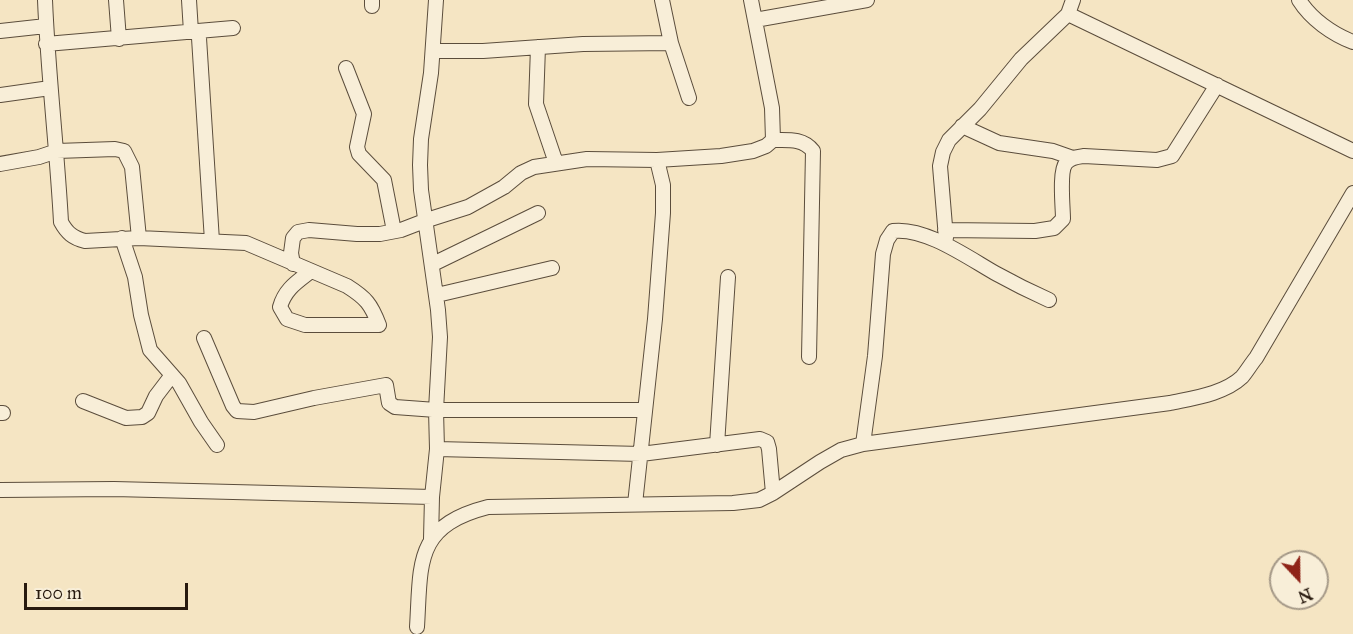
<!DOCTYPE html>
<html>
<head>
<meta charset="utf-8">
<style>
  body { margin:0 }
  #map { position:relative; width:1353px; height:634px; overflow:hidden; background:#f5e5c3; font-family:"IM FELL Great Primer",serif }
  canvas { display:block }
  .north { position:absolute; left:1269px; top:550px; width:60px; height:60px; box-sizing:border-box; background:#f8eed8; border:2px solid #a59988; border-radius:50%; rotate:158deg; font-size:16px; font-weight:700; line-height:24px; text-align:center; color:#281a0f }
  .north::after { content:''; display:block; margin:auto; width:21px; height:27px; background:#8f2418; clip-path:polygon(50% 0,100% 100%,50% 72%,0 100%) }
  .scale { position:absolute; left:24px; top:583px; width:164px; height:27px; box-sizing:border-box; border:3px solid #281a0f; border-top:0; padding-left:8px; font-size:18px; line-height:21px; white-space:nowrap; color:#281a0f; -webkit-text-stroke:4px #f8eed8; paint-order:stroke }
</style>
</head>
<body>
<div id="map">
<canvas width="1353" height="634"></canvas>
<div class="north">N</div>
<div class="scale">100 m</div>
</div>
<script>
const g = document.querySelector('canvas').getContext('2d');
g.lineJoin = 'round';
function strokePath(path, color, width, dash) { g.strokeStyle = color; g.lineWidth = width; g.lineCap = dash ? 'butt' : 'round'; g.setLineDash(dash || []); g.stroke(path); }
const minor = new Path2D(`
  M45 0C48 74 57 148 61 222 67 233 73 238 85 241L139 238 246 243 347 286C366 298 371 304 379 325H305L287 319 280 307C285 289 297 282 311 271
  M116 0 119 39
  M189 0 191 32
  M436 0 431 73 421 139 420 165 421 190 438 310 440 337 436 410H644
  M662 0 671 43 689 98
  M1299 0C1311 19 1332 34 1353 42
  M372 6V0
  M1068 14 1353 151
  M755 20 867 0
  M0 31 46 26
  M200 31 199 38 212 241
  M46 44 233 28
  M538 47 536 104 556 163
  M433 51H483L583 44 671 43
  M346 68 364 114 357 147 359 154 384 180 394 231
  M0 95 50 88
  M962 126 999 143 1053 151 1073 158
  M773 140C788 140 803 138 813 151L809 357
  M0 164 39 157 57 151 115 149 124 151 132 167 139 238
  M945 230 1035 231 1054 228 1063 219C1063 208 1059 171 1066 163 1071 157 1077 157 1084 156L1157 160 1172 156 1217 85
  M122 238 135 277 141 315 150 350 179 383 201 422 217 445
  M946 238 940 166 943 152 949 140 980 109 1021 59 1068 14 1073 0
  M293 264 291 253 293 238 298 232 309 230 357 234H380L401 230 427 220 468 207 504 187 521 173 534 167 587 159 657 160 721 156 753 151 766 146 773 140 772 108 751 0
  M433 264 538 213
  M437 295 552 268
  M204 338 233 406 237 411 254 412 314 398 386 385 389 403 395 407 436 410 437 449 432 497 431 539
  M83 401 126 418 142 417 148 413 156 396 172 375
  M0 413H3
  M863 444 875 356 883 254 887 240 893 231C925 227 967 257 995 273 1013 283 1031 292 1049 300
  M717 445 728 277
  M437 449 641 454 760 439 767 442 769 449 773 493
  M0 490 114 489 432 497
  M635 504 655 319 663 213V185L657 160
  M417 627C421 563 414 526 488 507L733 503 759 500 773 493 820 462 841 450 863 444 1170 403C1193 398 1224 394 1242 377 1247 371 1251 364 1256 358L1353 193`);
strokePath(minor, '#5b4d3c', 16);
strokePath(minor, '#f8eed8', 14);
</script>
</body>
</html>
